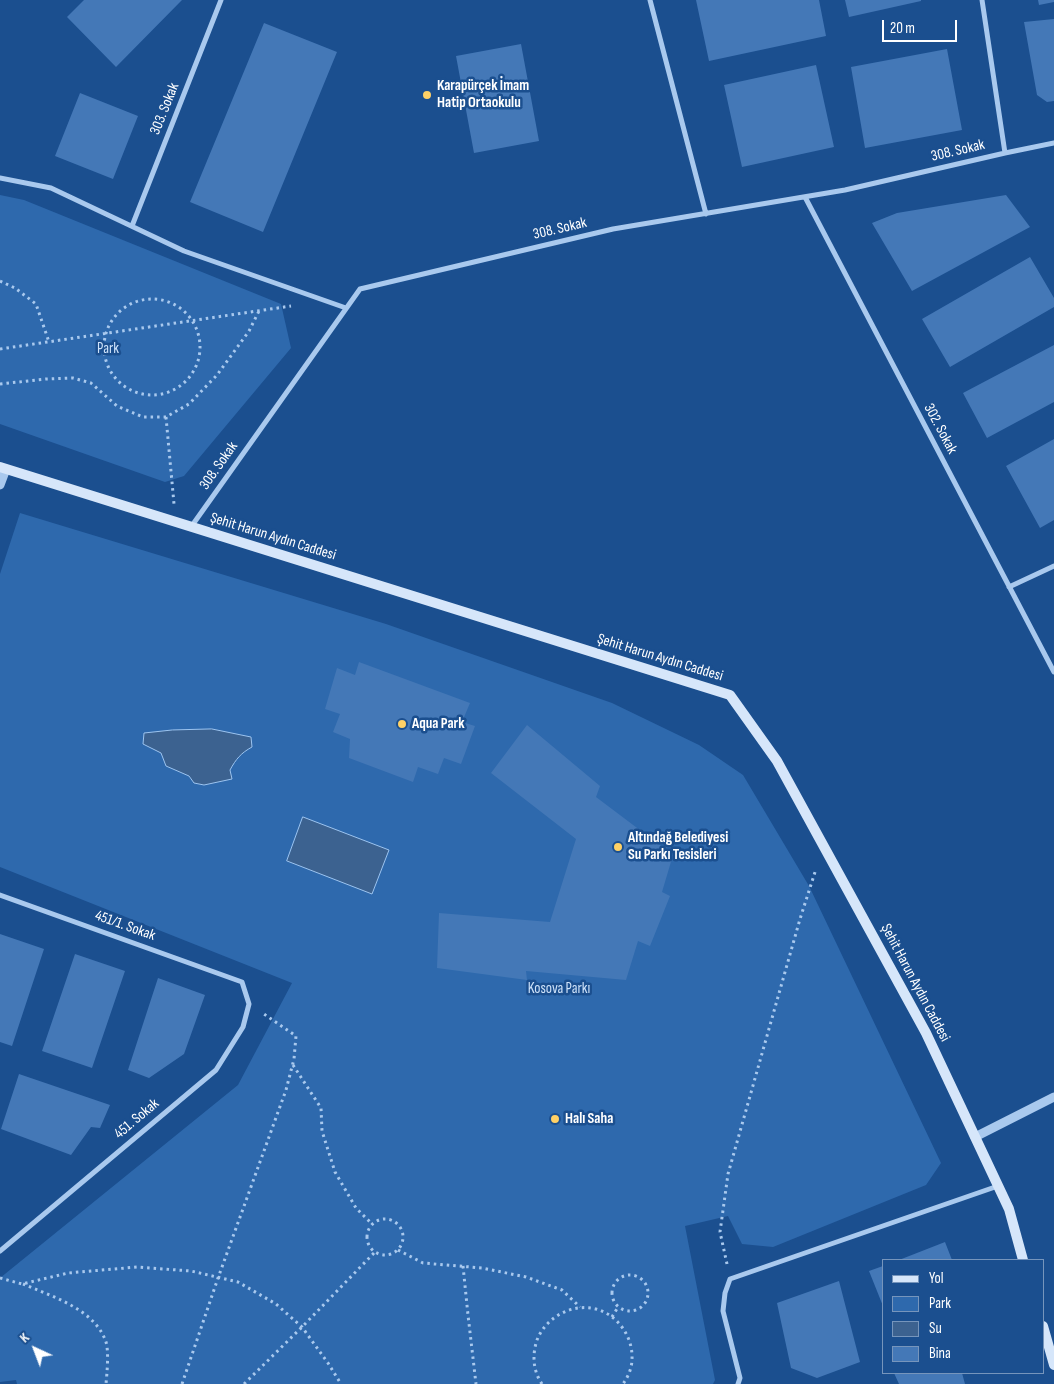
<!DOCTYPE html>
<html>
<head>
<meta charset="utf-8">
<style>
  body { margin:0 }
  #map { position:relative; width:1054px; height:1384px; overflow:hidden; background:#1b4f8f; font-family:"Sofia Sans Condensed",sans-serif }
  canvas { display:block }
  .legend { position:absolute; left:882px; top:1259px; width:162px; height:115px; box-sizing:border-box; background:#1b4f8f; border:1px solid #7695bc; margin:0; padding:6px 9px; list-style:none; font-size:15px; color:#fff }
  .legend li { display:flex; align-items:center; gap:10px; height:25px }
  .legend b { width:25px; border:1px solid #7695bc }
  .north { position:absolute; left:10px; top:1324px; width:50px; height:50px; -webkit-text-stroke:4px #1b4f8f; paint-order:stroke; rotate:317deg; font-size:14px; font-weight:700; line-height:20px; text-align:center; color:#fff }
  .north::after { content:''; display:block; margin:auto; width:18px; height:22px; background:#fff; clip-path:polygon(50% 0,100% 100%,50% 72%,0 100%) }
  .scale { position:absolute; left:882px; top:20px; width:75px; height:22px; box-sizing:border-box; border:2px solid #fff; border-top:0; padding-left:6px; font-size:15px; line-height:18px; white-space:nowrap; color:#fff; -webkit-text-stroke:4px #1b4f8f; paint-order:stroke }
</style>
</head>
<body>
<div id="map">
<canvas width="1054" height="1384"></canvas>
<ul class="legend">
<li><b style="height:6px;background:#d6e6fa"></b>Yol</li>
<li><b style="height:14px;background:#2e69ad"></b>Park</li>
<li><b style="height:14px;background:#3c6290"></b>Su</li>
<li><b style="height:14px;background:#4478b7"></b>Bina</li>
</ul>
<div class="north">K</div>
<div class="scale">20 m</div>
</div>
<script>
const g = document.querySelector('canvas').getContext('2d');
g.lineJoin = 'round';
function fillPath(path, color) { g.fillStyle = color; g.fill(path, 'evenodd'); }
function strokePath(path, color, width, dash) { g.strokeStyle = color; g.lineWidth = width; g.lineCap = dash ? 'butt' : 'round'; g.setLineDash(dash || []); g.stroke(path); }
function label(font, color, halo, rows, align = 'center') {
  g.font = font + ' "Sofia Sans Condensed",sans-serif'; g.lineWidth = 5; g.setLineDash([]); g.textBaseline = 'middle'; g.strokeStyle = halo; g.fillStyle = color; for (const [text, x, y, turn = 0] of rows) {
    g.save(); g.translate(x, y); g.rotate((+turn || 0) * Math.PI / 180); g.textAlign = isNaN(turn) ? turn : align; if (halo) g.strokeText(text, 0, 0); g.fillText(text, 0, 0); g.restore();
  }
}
const green = new Path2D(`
  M0 195 24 200 281 304 291 348 184 476 165 482 0 424Z
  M20 513 386 624 612 703 699 745 743 775 809 886 941 1163 926 1185 773 1247 742 1244 728 1216 685 1226 715 1380 713 1384H17L16 1380 0 1382V1278L238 1085 292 983 0 867V574Z`);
const water = new Path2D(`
  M212 729 251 737 252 747C241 753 236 759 230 770L232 779 204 785 194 783 189 776 166 766 161 753 143 744 144 733 172 730Z
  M303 817 389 850 372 894 287 861Z`);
const building = new Path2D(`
  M84 0H182L116 67 67 17Z
  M696 0H819L826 36 709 61Z
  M845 0H921V1L849 17Z
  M1038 0H1054V2L1039 5Z
  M1054 19V101L1047 102 1037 95 1024 22Z
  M264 23 337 52 263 232 190 202Z
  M521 44 539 141 474 153 456 56Z
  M947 49 962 130 865 148 851 67Z
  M816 65 834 147 742 167 724 85Z
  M80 93 138 116 113 179 55 156Z
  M1006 195 1030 227 912 291 872 223 897 213Z
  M1030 257 1054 298V307L950 367 922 319Z
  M1054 345V402L987 438 963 393Z
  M1054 439V520L1040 528 1006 466Z
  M359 662 470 703 462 722 475 726 461 764 444 758 438 774 418 767 413 782 349 758 350 739 333 732 340 714 325 709 337 668 355 675Z
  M527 725 600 786 596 797 673 855 662 892 670 896 650 946 638 941 626 980 526 971 527 980 437 968 439 913 550 922 576 839 491 773Z
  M0 934 44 949 12 1046 0 1042Z
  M75 954 125 971 92 1068 42 1051Z
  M158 978 205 995 184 1054 149 1078 128 1070Z
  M19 1074 110 1105 100 1128 91 1127 71 1155 1 1129Z
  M945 1242 952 1260H899Z
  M883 1266V1306L869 1271Z
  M839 1281 860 1362 817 1378 791 1368 777 1303Z
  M894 1373H962L965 1384H899Z`);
const path = new Path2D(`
  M0 281 15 288 36 304 49 342
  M104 347a48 48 0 1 1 96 0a48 48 0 1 1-96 0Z
  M0 349 291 306
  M0 384 46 379 73 378 91 383 117 406 143 417H166L189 404 217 375 249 331 259 311
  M166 417 174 504
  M293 1065 321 1108 322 1131 335 1172 356 1208 372 1224
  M367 1237a18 18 0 1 1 36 0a18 18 0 1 1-36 0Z
  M398 1250 423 1263 482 1268 526 1277 562 1290 580 1307
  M727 1264 720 1232 728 1174 800 919 816 869
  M463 1266 468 1315 476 1384
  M612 1293a18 18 0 1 1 36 0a18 18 0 1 1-36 0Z
  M0 1278 22 1284 68 1273 137 1267 191 1271 238 1282 276 1304 302 1327 328 1363 341 1384
  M23 1284C51 1296 95 1309 106 1342 109 1352 107 1373 106 1384
  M612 1317 618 1307
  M182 1384 218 1278 286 1090 294 1059 296 1036 261 1012
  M244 1384 302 1327 375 1252
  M542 1384C533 1371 532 1355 537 1340 546 1317 572 1303 596 1309 618 1315 633 1337 632 1359 632 1368 628 1377 623 1384`);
const minor = new Path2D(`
  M650 0 706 214
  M982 0 1005 153
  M0 178 51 188 184 251 346 308
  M805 197 1054 672
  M132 226 221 0
  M191 527 360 289 613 229 845 190 1005 153 1054 143
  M1009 587 1054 566
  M0 895 242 982 249 1004 243 1027 216 1070 0 1251
  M738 1384 740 1378 723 1311 725 1293 730 1279 998 1186`);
const tertiary = new Path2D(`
  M0 485 6 469
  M975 1137 1054 1097`);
const secondary = new Path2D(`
  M0 467 730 695 777 761 926 1033 1009 1209 1023 1260
  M1043 1326 1054 1365`);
const markers = [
  [427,95,5,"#ffd166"],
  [402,724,5,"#ffd166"],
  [618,847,5,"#ffd166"],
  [555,1119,5,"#ffd166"]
];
const poiNames = [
  ["Karapürçek İmam",437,86],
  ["Hatip Ortaokulu",437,103],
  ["Aqua Park",412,724],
  ["Altındağ Belediyesi",628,838],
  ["Su Parkı Tesisleri",628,855],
  ["Halı Saha",565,1119]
];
const streetNames = [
  ["303. Sokak",165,109,-68],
  ["308. Sokak",958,151,-13],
  ["308. Sokak",560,229,-13],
  ["302. Sokak",940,429,62],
  ["308. Sokak",219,466,-55],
  ["Şehit Harun Aydın Caddesi",273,537,17],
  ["Şehit Harun Aydın Caddesi",660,658,17],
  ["451/1. Sokak",125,926,20],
  ["Şehit Harun Aydın Caddesi",915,983,62],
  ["451. Sokak",137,1119,-40]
];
const parkNames = [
  ["Park",108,349],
  ["Kosova Parkı",559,989]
];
fillPath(green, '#2e69ad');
fillPath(water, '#3c6290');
strokePath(water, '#9cc4f0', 1);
fillPath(building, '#4478b7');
strokePath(path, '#a9c9ee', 3, [2.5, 4]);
strokePath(minor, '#a9c9ee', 5);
strokePath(tertiary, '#a9c9ee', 9);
strokePath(secondary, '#d6e6fa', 10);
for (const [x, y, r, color] of markers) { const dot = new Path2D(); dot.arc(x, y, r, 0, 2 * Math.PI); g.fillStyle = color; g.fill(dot); strokePath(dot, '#1b4f8f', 2); }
label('bold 15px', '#fff', '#1b4f8f', poiNames, 'left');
label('15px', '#fff', '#1b4f8f', streetNames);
label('15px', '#cfe3fa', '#1b4f8f', parkNames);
</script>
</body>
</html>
